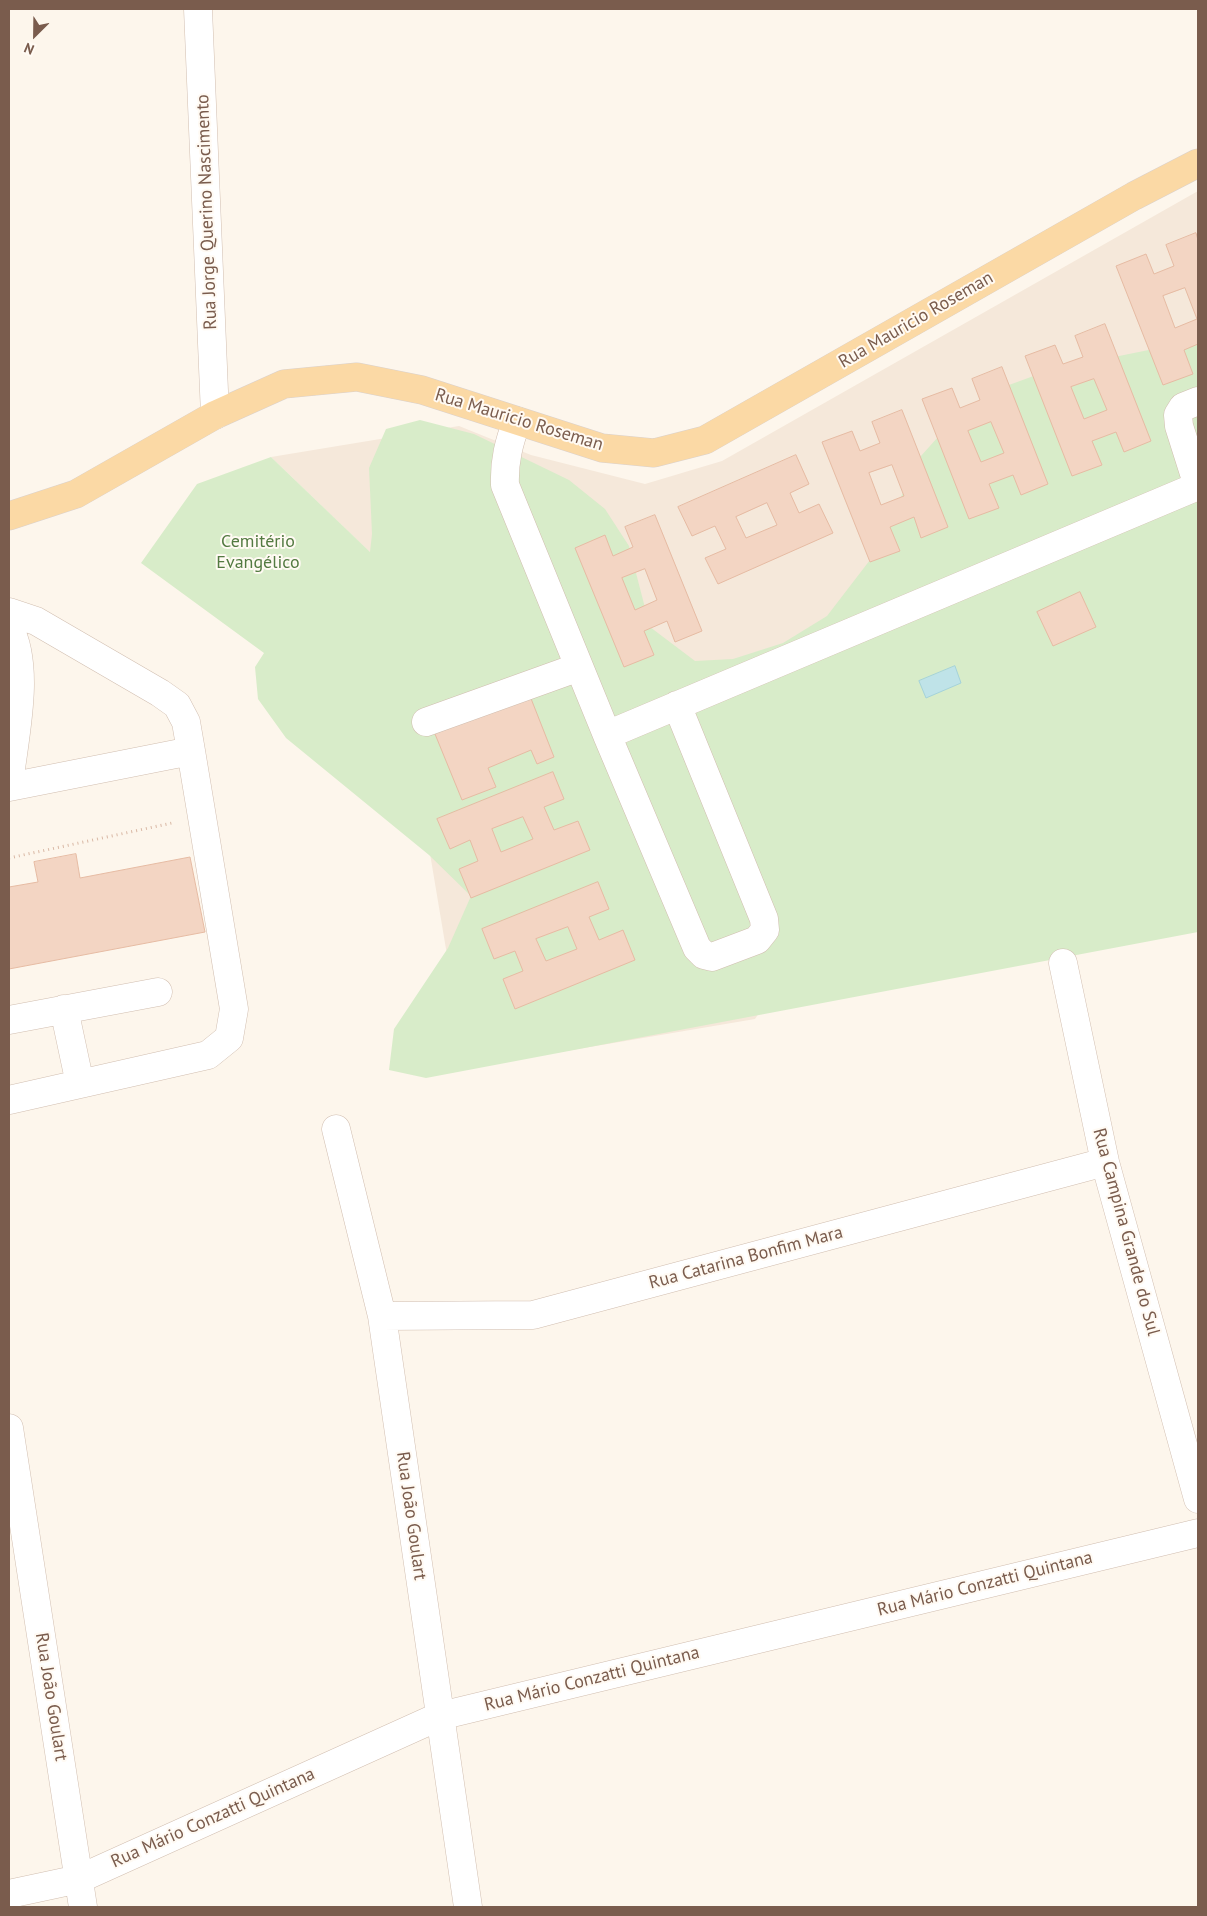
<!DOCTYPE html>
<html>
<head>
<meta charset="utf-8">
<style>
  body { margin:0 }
  #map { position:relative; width:1207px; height:1916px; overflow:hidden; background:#fdf6ec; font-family:"PT Sans",sans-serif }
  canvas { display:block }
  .frame { position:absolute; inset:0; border:10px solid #7a5c4d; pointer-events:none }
  .north { position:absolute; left:10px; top:10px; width:50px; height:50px; -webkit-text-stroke:4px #fffaf3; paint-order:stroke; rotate:203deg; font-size:14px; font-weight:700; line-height:20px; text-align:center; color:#7a5c4d }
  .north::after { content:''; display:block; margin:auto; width:18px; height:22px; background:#7a5c4d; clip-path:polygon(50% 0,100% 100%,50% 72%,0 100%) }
</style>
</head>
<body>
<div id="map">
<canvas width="1207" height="1916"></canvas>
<div class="frame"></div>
<div class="north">N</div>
</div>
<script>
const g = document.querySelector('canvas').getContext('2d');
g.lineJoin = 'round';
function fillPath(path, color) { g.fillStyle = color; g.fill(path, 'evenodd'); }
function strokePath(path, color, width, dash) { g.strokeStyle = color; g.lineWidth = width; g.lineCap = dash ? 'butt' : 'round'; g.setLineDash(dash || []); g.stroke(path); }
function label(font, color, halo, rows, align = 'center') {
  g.font = font + ' "PT Sans",sans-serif'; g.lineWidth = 4; g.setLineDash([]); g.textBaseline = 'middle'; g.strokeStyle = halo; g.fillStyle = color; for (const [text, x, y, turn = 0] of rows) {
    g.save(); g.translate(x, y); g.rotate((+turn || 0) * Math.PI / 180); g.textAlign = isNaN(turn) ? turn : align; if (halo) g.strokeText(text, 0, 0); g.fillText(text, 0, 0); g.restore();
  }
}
const residential = new Path2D(`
  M1198 191V609L920 774 755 1019 466 1068 404 699 466 645 271 457 459 426 531 455 645 484 722 461Z`);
const green = new Path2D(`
  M1198 340V932L426 1078 389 1070 394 1029 448 948 471 896 429 855 286 738 258 699 255 667 264 653 141 563 197 484 271 457 370 552 372 534 369 468 386 429 420 420 474 434 569 480 605 509 629 546 650 627 695 661 733 659 783 643 827 616 870 560 921 456 955 418 998 389 1050 370Z`);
const water = new Path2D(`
  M955 666 961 683 926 698 919 681Z`);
const building = new Path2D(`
  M1196 233 1198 240V344L1184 350 1193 374 1163 385 1116 266 1146 254 1154 274 1174 266 1166 245ZM1185 288 1197 319 1175 328 1163 296Z
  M1105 324 1151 441 1124 452 1116 432 1092 441 1102 465 1072 476 1025 356 1055 345 1063 364 1083 357 1075 336ZM1094 379 1107 410 1084 419 1071 387Z
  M1002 367 1048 484 1021 495 1013 475 989 484 999 508 969 519 922 399 952 388 960 408 980 400 972 379ZM991 422 1004 453 981 462 968 431Z
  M902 410 948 527 921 538 914 517 890 527 900 551 870 562 822 442 852 431 860 451 880 443 872 422ZM892 465 904 496 881 505 869 473Z
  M796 455 809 484 790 493 799 513 819 504 833 533 718 584 705 558 726 549 715 526 692 536 678 507ZM767 503 777 525 746 538 736 517Z
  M655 515 702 631 675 642 667 621 644 631 654 655 624 667 575 548 605 535 613 556 633 547 625 527ZM645 569 657 600 635 610 622 578Z
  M1080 592 1096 627 1053 646 1037 612Z
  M530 696 554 757 537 764 531 750 488 768 496 787 462 800 435 734Z
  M553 772 564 799 544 807 554 830 578 821 590 850 471 898 459 869 478 861 470 840 450 849 437 819ZM523 817 533 839 501 852 492 829Z
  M76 854 80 878 190 857 205 932 9 969V887L38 882 34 862Z
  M598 882 609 909 589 917 599 940 623 930 635 960 515 1009 503 979 523 971 515 951 494 959 482 929ZM568 927 577 949 546 961 536 939Z`);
const path = new Path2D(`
  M9 858 172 823`);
const minor = new Path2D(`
  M198 9 215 415
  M517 421C509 442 504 461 505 485L607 735 1198 486
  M1198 486 1179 426 1178 415 1183 407 1198 401
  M9 612 36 621 160 693 177 705 186 722 191 751 234 1009 229 1038 208 1055 9 1100
  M9 627C31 669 14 738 9 784
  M426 722 579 667
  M607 735 697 948 704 955 712 957 757 940 765 930 764 919 677 705
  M9 787 191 751
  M1063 963 1105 1162 1198 1499
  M64 1009 80 1084
  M9 1020 158 992
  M336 1129 382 1316 468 1907
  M382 1316 533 1315 1105 1162
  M9 1428 83 1907
  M9 1894 79 1879 440 1716 1198 1533`);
const major = new Path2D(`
  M9 516 76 494 215 415 284 384 357 377 422 390 602 448 654 453 705 440 1134 196 1198 163`);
const streetNames = [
  ["Rua Jorge Querino Nascimento",207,212,-92],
  ["Rua Mauricio Roseman",916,320,-30],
  ["Rua Mauricio Roseman",519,420,17],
  ["Rua Campina Grande do Sul",1126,1232,75],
  ["Rua Catarina Bonfim Mara",746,1258,-15],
  ["Rua João Goulart",411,1516,82],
  ["Rua Mário Conzatti Quintana",985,1584,-14],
  ["Rua Mário Conzatti Quintana",592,1679,-14],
  ["Rua João Goulart",51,1697,81],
  ["Rua Mário Conzatti Quintana",213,1818,-24]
];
const parkNames = [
  ["Cemitério",258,542],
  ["Evangélico",258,563]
];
fillPath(residential, '#f5e8da');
fillPath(green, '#d8ecc9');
fillPath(water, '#bfe3e8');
strokePath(water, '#a5d3da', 1);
fillPath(building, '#f3d5c3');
strokePath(building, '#e6bba3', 1);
strokePath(minor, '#d1beb0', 29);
strokePath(major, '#dad1cd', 29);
strokePath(path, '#d9b8a5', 3, [1, 4]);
strokePath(minor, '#fff', 28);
strokePath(major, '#fbd9a5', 28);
label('18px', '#7a5c4d', '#fffaf3', streetNames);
label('18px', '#537a41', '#fffaf3', parkNames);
</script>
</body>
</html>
